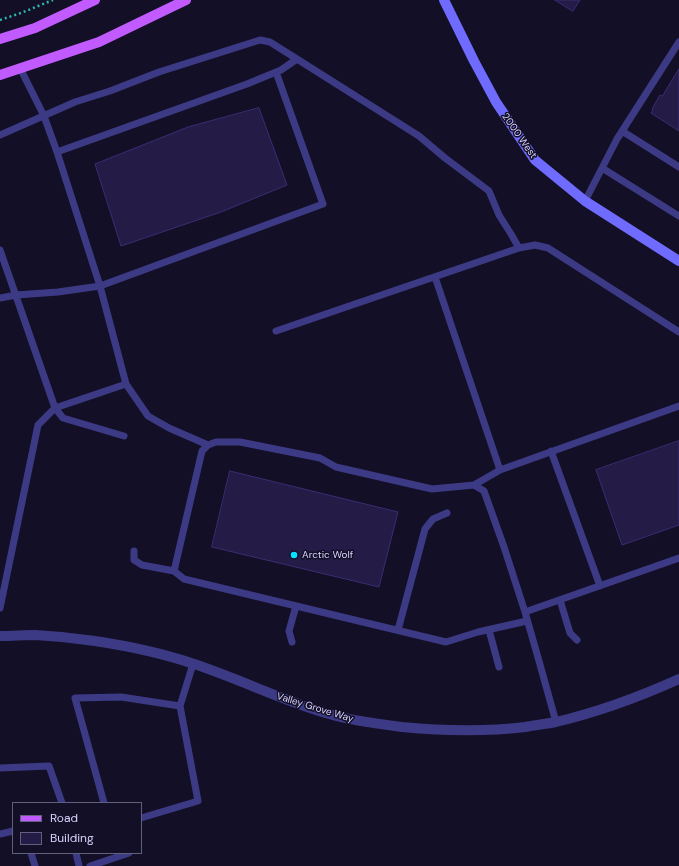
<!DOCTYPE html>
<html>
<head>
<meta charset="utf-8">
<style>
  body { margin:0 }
  #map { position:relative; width:679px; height:866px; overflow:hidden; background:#130f26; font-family:"DM Sans",sans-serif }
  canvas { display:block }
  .legend { position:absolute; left:12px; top:802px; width:130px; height:52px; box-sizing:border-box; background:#130f26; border:1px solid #625e7d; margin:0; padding:5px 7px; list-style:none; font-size:12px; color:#d9d4ff }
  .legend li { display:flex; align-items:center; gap:8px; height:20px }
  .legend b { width:20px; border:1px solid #625e7d }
</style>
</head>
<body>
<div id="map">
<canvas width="679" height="866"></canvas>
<ul class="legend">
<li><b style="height:5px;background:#c25bff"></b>Road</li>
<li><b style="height:11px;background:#241b47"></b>Building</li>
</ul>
</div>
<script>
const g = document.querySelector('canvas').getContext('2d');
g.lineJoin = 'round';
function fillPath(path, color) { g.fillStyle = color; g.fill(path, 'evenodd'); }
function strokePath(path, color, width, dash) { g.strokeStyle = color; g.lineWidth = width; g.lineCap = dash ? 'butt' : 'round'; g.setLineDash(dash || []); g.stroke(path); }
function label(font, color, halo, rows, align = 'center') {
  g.font = font + ' "DM Sans",sans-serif'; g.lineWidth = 3; g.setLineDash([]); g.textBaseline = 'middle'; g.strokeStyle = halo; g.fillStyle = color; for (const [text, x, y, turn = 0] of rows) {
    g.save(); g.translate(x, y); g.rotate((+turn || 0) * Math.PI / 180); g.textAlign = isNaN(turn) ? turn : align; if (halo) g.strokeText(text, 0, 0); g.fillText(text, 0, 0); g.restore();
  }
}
const building = new Path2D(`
  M555 0H580L573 11Z
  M679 69V131L651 113 653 110 652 109 660 95 662 96Z
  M259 108 287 185 221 212 121 246 95 164 188 127Z
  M679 441V525L622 545 596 470Z
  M230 471 398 512 379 587 212 547Z`);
const path = new Path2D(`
  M0 20 21 13 53 0`);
const lane = new Path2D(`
  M20 68 44 116 57 152 100 286 126 384
  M622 131 679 167
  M0 135 75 102 110 91 159 72 260 40 270 42 419 136 445 158 489 191 499 215 511 234 519 248
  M57 152 247 84 281 70 297 59
  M602 168 679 216
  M585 201 617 139 679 42
  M0 250 55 408 63 418 124 436
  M435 277 500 470
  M0 298 16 295 58 292 100 286 323 204 276 72
  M276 331 519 248 535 245 548 248 679 332
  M551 451 600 586
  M474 485 500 470 679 406
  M134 551V560L142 565 174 571
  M560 600 570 633 577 640
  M0 608 38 425 55 408 126 384 148 416 169 428 208 445
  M525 612 679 558
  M527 621 478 632 446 642 184 579 174 571 202 451 208 445 216 442H240L320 458 336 467 432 489 474 485 484 491 504 547 525 612 539 661 556 722
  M398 630 425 529 433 519 447 513
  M489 630 499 667
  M292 642 289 631 296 606
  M0 768 49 766 62 803
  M104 803 75 698 121 697 180 706
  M141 818 198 801 180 706 193 664
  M0 834 13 831
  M31 853 35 866
  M76 853 79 866
  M90 866 129 853`);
const street = new Path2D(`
  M0 636C12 636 24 635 35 635 55 636 75 638 95 641 128 646 162 653 194 664 240 679 283 701 329 714 353 721 378 724 402 727 444 731 483 732 525 727 535 725 546 724 556 722 598 712 639 697 679 679`);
const secondary = new Path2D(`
  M444 0 474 61 496 102 535 160 585 201 679 261`);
const primary = new Path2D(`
  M0 39 35 28 95 0
  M0 75 99 42 186 0`);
const markers = [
  [294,555,4,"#00e5ff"]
];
const streetNames = [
  ["2000 West",519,136,55],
  ["Valley Grove Way",315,708,17]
];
const poiNames = [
  ["Arctic Wolf",302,555]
];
fillPath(building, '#241b47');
strokePath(building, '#3b2d73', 1);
strokePath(path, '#2fb8b0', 2.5, [2, 3]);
strokePath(lane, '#3d3a85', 7);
strokePath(street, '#3d3a85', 10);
strokePath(secondary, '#6f6bff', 10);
strokePath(primary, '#c25bff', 10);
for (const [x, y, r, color] of markers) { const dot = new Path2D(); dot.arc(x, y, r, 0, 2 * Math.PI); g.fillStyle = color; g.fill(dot); strokePath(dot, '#130f26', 1.5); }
label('10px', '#d9d4ff', '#130f26', streetNames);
label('10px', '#d9d4ff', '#130f26', poiNames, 'left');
</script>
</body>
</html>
